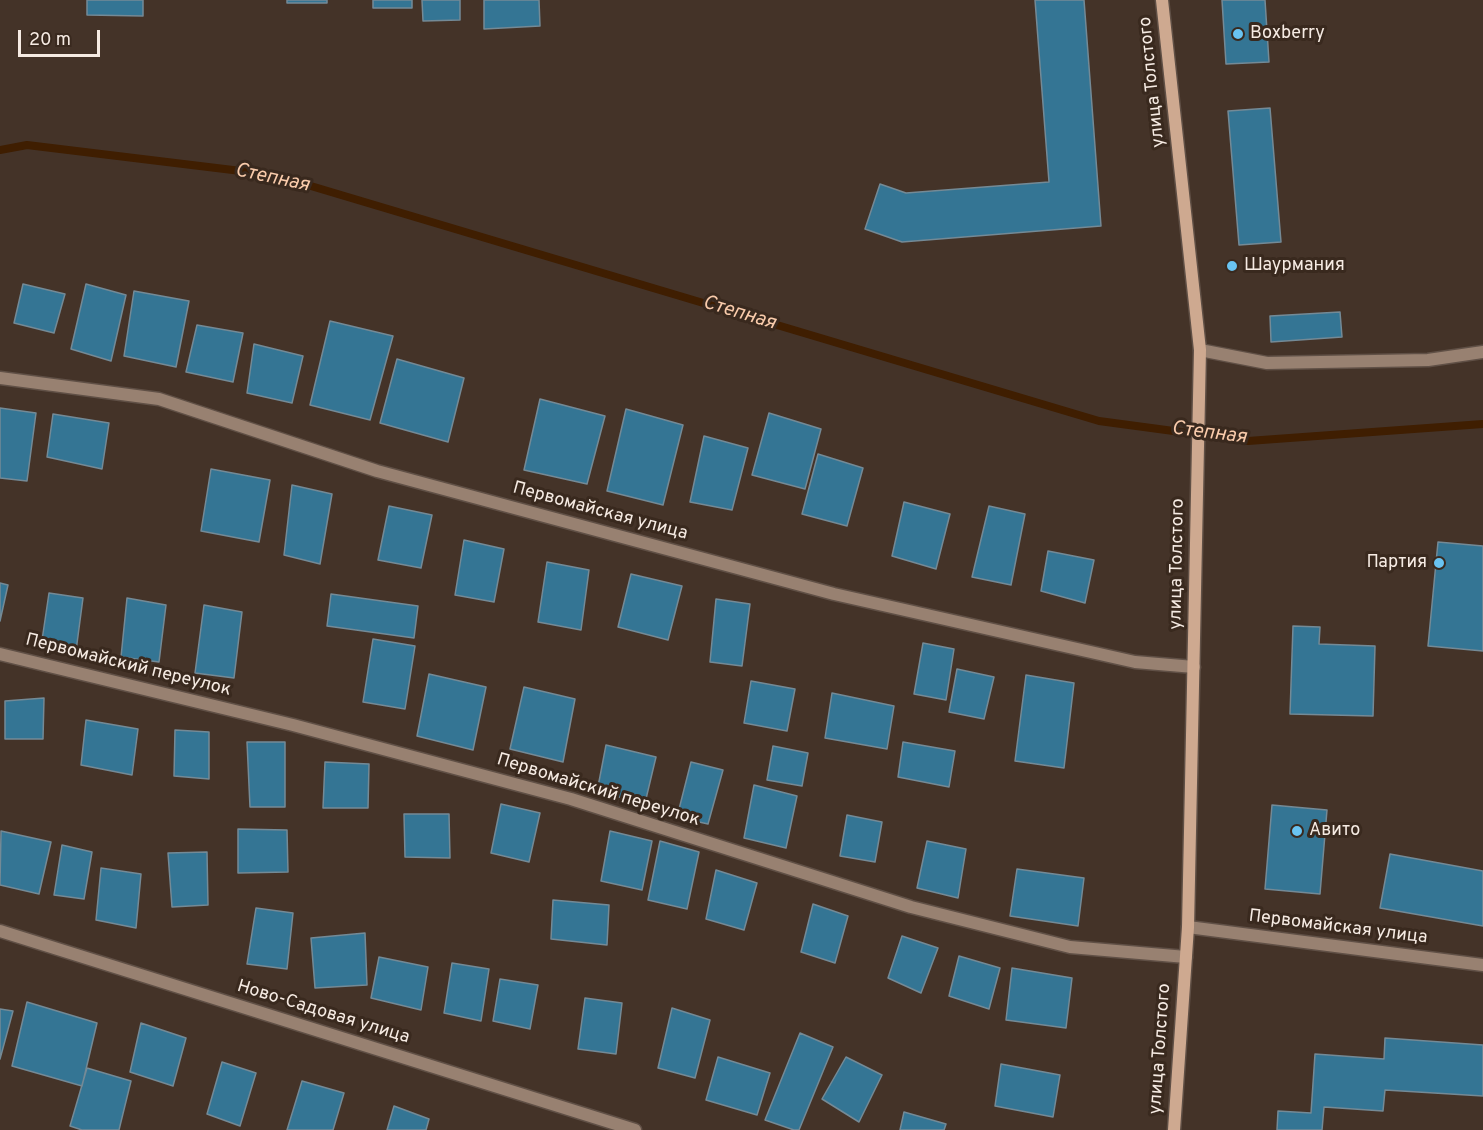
<!DOCTYPE html>
<html>
<head>
<meta charset="utf-8">
<style>
  body { margin:0 }
  #map { position:relative; width:1483px; height:1130px; overflow:hidden; background:#443328; font-family:Overpass,sans-serif }
  canvas { display:block }
  .scale { position:absolute; left:18px; top:30px; width:82px; height:27px; box-sizing:border-box; border:3px solid #f6ebe3; border-top:0; padding-left:8px; font-size:18px; line-height:21px; white-space:nowrap; color:#f6ebe3; -webkit-text-stroke:4px #39291e; paint-order:stroke }
</style>
</head>
<body>
<div id="map">
<canvas width="1483" height="1130"></canvas>
<div class="scale">20 m</div>
</div>
<script>
const g = document.querySelector('canvas').getContext('2d');
g.lineJoin = 'round';
function strokePath(path, color, width, dash) { g.strokeStyle = color; g.lineWidth = width; g.lineCap = dash ? 'butt' : 'round'; g.setLineDash(dash || []); g.stroke(path); }
function fillPath(path, color) { g.fillStyle = color; g.fill(path, 'evenodd'); }
function label(font, color, halo, rows, align = 'center') {
  g.font = font + ' Overpass,sans-serif'; g.lineWidth = 6; g.setLineDash([]); g.textBaseline = 'middle'; g.strokeStyle = halo; g.fillStyle = color; for (const [text, x, y, turn = 0] of rows) {
    g.save(); g.translate(x, y); g.rotate((+turn || 0) * Math.PI / 180); g.textAlign = isNaN(turn) ? turn : align; if (halo) g.strokeText(text, 0, 0); g.fillText(text, 0, 0); g.restore();
  }
}
const stream = new Path2D(`
  M0 150 27 145 274 175 1099 421 1248 441 1483 424`);
const building = new Path2D(`
  M87 0H143V16L87 15Z
  M287 0H327V3H287Z
  M373 0H412V8H373Z
  M422 0H460V20L423 21Z
  M484 0H539L540 26 484 29Z
  M1035 0H1084L1101 226 902 242 865 229 880 184 906 193 1049 182Z
  M1222 0H1265L1269 62 1226 64Z
  M1270 108 1281 242 1239 245 1228 111Z
  M23 284 65 294 54 333 14 323Z
  M86 284 126 295 111 361 71 349Z
  M134 291 189 301 176 367 124 356Z
  M1340 312 1342 337 1271 342 1270 316Z
  M330 321 393 336 370 420 310 405Z
  M197 325 243 333 233 382 186 372Z
  M254 344 303 356 292 403 247 393Z
  M397 359 464 378 448 442 380 423Z
  M540 399 605 416 587 484 524 470Z
  M0 408 36 413 27 481 0 478Z
  M626 409 683 425 663 505 607 491Z
  M769 413 821 429 805 489 752 475Z
  M53 414 109 423 102 469 47 457Z
  M704 436 748 448 732 510 690 502Z
  M818 454 863 468 847 526 802 514Z
  M211 469 270 480 259 542 201 531Z
  M292 485 332 494 320 564 284 555Z
  M904 502 950 514 936 569 892 556Z
  M389 506 432 515 421 568 378 560Z
  M989 506 1025 514 1011 585 972 577Z
  M464 540 504 549 494 602 455 595Z
  M1438 542 1483 546V651L1428 646Z
  M1048 551 1094 560 1085 603 1041 591Z
  M547 562 589 570 581 630 538 622Z
  M631 574 682 586 668 640 618 627Z
  M0 583 8 585 0 621Z
  M49 593 83 598 76 651 41 647Z
  M331 594 418 606 414 638 327 626Z
  M127 598 166 605 159 662 121 657Z
  M716 599 750 604 742 666 710 662Z
  M204 605 242 612 234 678 195 673Z
  M1293 626 1320 627 1319 644 1375 646 1373 716 1290 714Z
  M373 639 415 646 405 709 363 702Z
  M923 643 954 649 946 700 914 694Z
  M957 669 994 677 984 719 949 712Z
  M429 674 486 687 473 750 417 736Z
  M1026 675 1074 683 1064 768 1015 761Z
  M751 681 795 689 787 731 744 723Z
  M524 687 575 699 563 762 510 749Z
  M832 693 894 706 887 749 825 738Z
  M44 698 43 739H5V701Z
  M86 720 138 729 132 775 81 765Z
  M175 730 209 732V779L174 776Z
  M247 742H285V807H250Z
  M903 742 955 751 949 787 898 777Z
  M606 745 656 757 645 803 597 792Z
  M773 746 808 753 802 786 767 780Z
  M325 762 369 764 368 808H323Z
  M691 762 723 770 708 824 677 817Z
  M754 785 797 796 786 848 744 838Z
  M501 804 540 813 529 862 491 853Z
  M1272 805 1327 810 1320 894 1265 889Z
  M404 814H449L450 858 405 857Z
  M847 815 882 822 875 862 840 856Z
  M238 829 287 830 288 872 238 873Z
  M1 831 51 842 39 894 0 885Z
  M610 831 652 841 642 890 601 881Z
  M660 841 699 852 687 909 648 900Z
  M927 841 966 849 958 898 917 888Z
  M62 845 92 852 84 899 54 895Z
  M207 852 208 905 172 907 168 853Z
  M1390 854 1483 871V926L1380 908Z
  M101 868 141 874 136 928 96 920Z
  M1017 869 1084 878 1078 926 1010 916Z
  M716 870 757 883 744 930 706 919Z
  M553 900 609 905 607 945 551 939Z
  M813 904 848 916 835 963 801 952Z
  M256 908 293 913 287 969 247 964Z
  M365 933 367 985 315 988 311 938Z
  M902 936 938 948 921 993 888 978Z
  M959 956 1000 968 989 1009 949 996Z
  M379 957 428 967 421 1010 371 998Z
  M452 963 489 969 481 1021 444 1013Z
  M1012 968 1072 978 1066 1028 1006 1020Z
  M500 979 538 985 530 1029 493 1021Z
  M585 998 622 1003 616 1054 578 1049Z
  M27 1002 97 1023 82 1086 12 1066Z
  M672 1008 710 1020 695 1078 658 1068Z
  M0 1009 13 1011 0 1059Z
  M141 1023 186 1038 173 1086 130 1072Z
  M800 1033 833 1047 799 1130H794L765 1120Z
  M1385 1038 1483 1045V1096L1385 1090 1383 1111 1324 1107 1322 1130H1277L1278 1111 1311 1113 1315 1054 1384 1059Z
  M718 1057 770 1073 757 1115 706 1100Z
  M846 1057 882 1075 859 1122 822 1099Z
  M222 1062 256 1073 240 1126 207 1114Z
  M1001 1064 1060 1075 1053 1117 995 1106Z
  M87 1068 131 1081 119 1130H82L70 1126Z
  M302 1081 344 1093 333 1130H287Z
  M394 1106 429 1119 426 1130H387Z
  M904 1112 946 1124 944 1130H900Z`);
const street = new Path2D(`
  M1200 350 1267 363 1428 360 1483 352
  M0 378 159 399 377 471 834 594 1135 662 1194 667
  M0 654 293 725 571 799 911 907 1070 947 1186 957
  M1188 927 1483 965
  M0 931 635 1130`);
const secondary = new Path2D(`
  M1162 0 1200 350 1188 927 1174 1130`);
const markers = [
  [1238,34,6,"#69c3f1"],
  [1232,266,6,"#69c3f1"],
  [1439,563,6,"#69c3f1"],
  [1297,831,6,"#69c3f1"]
];
const poiNames = [
  ["Boxberry",1250,34],
  ["Шаурмания",1244,266],
  ["Партия",1427,563,"right"],
  ["Авито",1309,831]
];
const streetNames = [
  ["улица Толстого",1153,82,-96],
  ["Первомайская улица",600,512,15],
  ["улица Толстого",1178,564,-89],
  ["Первомайский переулок",128,666,14],
  ["Первомайский переулок",598,791,17],
  ["Первомайская улица",1338,928,7],
  ["Ново-Садовая улица",323,1013,17],
  ["улица Толстого",1161,1049,-86]
];
const waterNames = [
  ["Степная",272,179,12],
  ["Степная",739,314,17],
  ["Степная",1209,434,7]
];
strokePath(stream, '#3f1e01', 8);
fillPath(building, '#347594');
strokePath(building, '#748a96', 1.5);
strokePath(street, '#605046', 15);
strokePath(secondary, '#605046', 15);
strokePath(street, '#988171', 12);
strokePath(secondary, '#cea990', 12);
for (const [x, y, r, color] of markers) { const dot = new Path2D(); dot.arc(x, y, r, 0, 2 * Math.PI); g.fillStyle = color; g.fill(dot); strokePath(dot, '#39291e', 2); }
label('18px', '#f6ebe3', '#39291e', poiNames, 'left');
label('18px', '#f6ebe3', '#39291e', streetNames);
label('italic 20px', '#f9cbab', '#39291e', waterNames);
</script>
</body>
</html>
